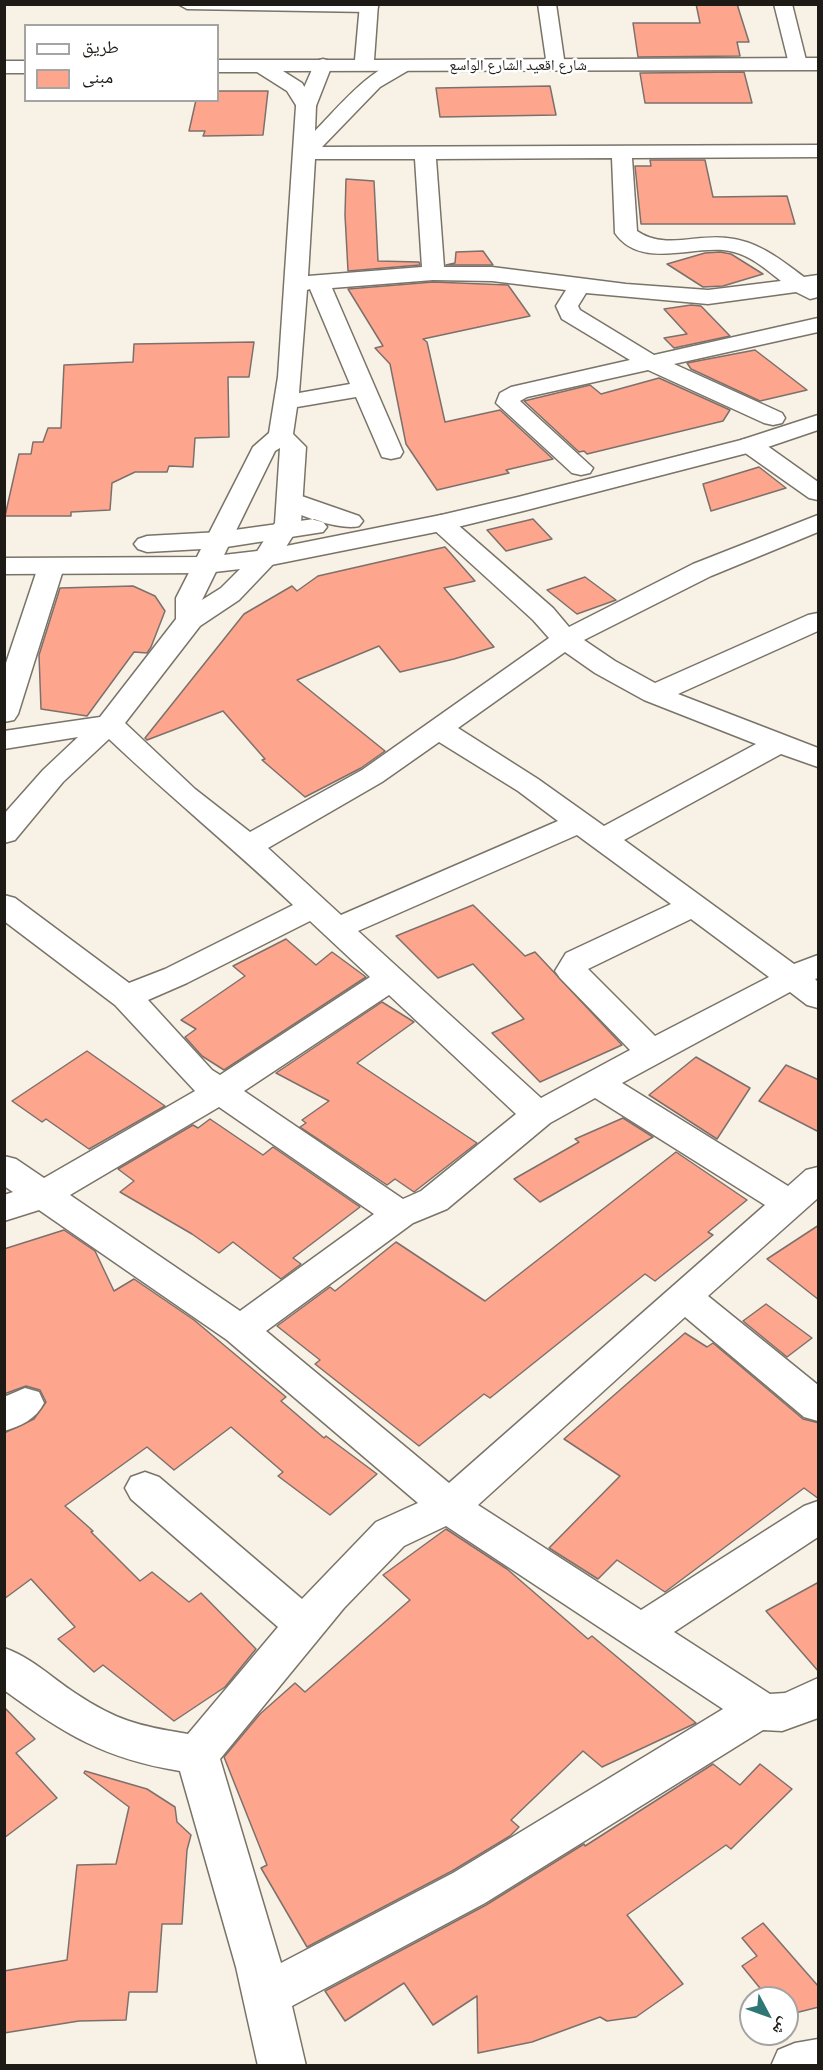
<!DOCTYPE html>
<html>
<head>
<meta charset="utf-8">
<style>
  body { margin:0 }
  #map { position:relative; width:823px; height:2070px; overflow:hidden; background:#f8f1e5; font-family:Karla,"Noto Naskh Arabic",sans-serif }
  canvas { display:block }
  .frame { position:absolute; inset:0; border:6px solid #1e1b17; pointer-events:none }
  .legend { position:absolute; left:24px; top:24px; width:195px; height:78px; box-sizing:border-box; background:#fff; border:2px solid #a5a4a2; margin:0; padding:8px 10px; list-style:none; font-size:18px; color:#1e1b17 }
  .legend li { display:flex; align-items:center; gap:12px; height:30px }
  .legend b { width:30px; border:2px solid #a5a4a2 }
  .north { position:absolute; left:739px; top:1986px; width:60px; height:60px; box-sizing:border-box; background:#fff; border:2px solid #a5a4a2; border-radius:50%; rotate:131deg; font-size:16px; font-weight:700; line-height:24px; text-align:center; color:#1e1b17 }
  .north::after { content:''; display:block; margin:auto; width:21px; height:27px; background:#2e7775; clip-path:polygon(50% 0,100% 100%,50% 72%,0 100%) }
</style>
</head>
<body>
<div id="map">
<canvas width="823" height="2070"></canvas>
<div class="frame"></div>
<ul class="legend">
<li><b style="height:8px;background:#fff"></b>طريق</li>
<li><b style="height:16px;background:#fda68d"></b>مبنى</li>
</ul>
<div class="north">ش</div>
</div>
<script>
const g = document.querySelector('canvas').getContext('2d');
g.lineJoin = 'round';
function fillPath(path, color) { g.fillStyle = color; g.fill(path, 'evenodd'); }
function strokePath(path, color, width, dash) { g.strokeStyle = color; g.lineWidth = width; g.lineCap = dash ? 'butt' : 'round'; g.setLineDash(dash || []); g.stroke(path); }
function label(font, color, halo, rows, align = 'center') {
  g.font = font + ' Karla,"Noto Naskh Arabic",sans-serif'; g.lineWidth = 5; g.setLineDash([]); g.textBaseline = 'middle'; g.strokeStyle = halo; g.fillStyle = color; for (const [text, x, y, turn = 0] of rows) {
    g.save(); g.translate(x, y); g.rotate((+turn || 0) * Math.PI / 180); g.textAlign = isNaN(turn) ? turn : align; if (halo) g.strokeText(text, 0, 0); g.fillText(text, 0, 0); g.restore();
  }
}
const building = new Path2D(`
  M696 4H737L749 42H737L740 56 638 57 633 23H700Z
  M744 72 752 103H645L640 73Z
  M550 86 556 115 440 117 436 88Z
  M218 91H268L263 135 203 136 205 131H189L196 100H218Z
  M650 160H705L713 197 787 196 795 224H641L635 166H651Z
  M346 179 374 181 378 261 419 262 420 265 348 271 345 215Z
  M483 251 493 265H446L455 263 456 252Z
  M720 252 731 254 763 274 723 286 703 287 667 264 705 253Z
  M433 282 508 285 530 316 423 339 427 342 445 422 500 410 553 459 506 470 509 473 437 490 406 444 390 364 375 348 383 346 348 289Z
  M691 305 701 306 730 336 674 348 664 338 687 334 664 309Z
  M254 342 249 377H228L229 437 195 438 193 467 169 466 167 472H135L112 483 110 510 71 512V516H5L19 454H31L33 442H43L48 428H61L64 365 133 362 134 344Z
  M755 350 807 390 760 401 691 369 687 363Z
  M659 378 730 410 723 421 587 454 584 451 579 452 524 401 590 385 601 394Z
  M759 467 786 488 711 511 703 484Z
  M533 519 552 539 506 551 487 530Z
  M445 547 475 581 444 588 494 647 454 659 400 672 379 646 297 680 385 751 361 768 305 797 262 760 265 759 223 711 147 740 145 738 244 614 292 586 297 591 318 576Z
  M585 577 616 600 577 614 547 590Z
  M133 586 155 596 165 611 151 647 147 653 134 652 87 716 41 709 39 655 60 588Z
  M473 905 525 956 535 952 622 1045 540 1082 492 1033 524 1019 473 964 438 978 396 936Z
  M286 939 316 965 332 952 366 977 224 1070 202 1056 185 1037 196 1029 181 1020 245 976 233 966Z
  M382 1002 414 1022 357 1063 477 1143 414 1192 395 1179 387 1185 300 1127 306 1123 302 1120 329 1101 276 1073Z
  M87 1051 165 1106 89 1149 46 1119 42 1122 12 1101Z
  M696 1057 750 1088 717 1139 649 1095Z
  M786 1065 819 1080V1132L759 1101Z
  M623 1118 653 1137 540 1202 514 1179 579 1142 575 1139Z
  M210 1119 263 1155 273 1147 360 1207 293 1258 301 1264 281 1279 233 1242 219 1253 192 1234 120 1192 134 1181 118 1169 193 1125 198 1128Z
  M676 1152 747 1200 708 1232 713 1235 655 1281 645 1274 490 1398 484 1394 419 1446 315 1364 320 1360 277 1326 330 1287 335 1291 396 1242 485 1301Z
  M819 1225V1300L767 1259Z
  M64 1230 95 1251 114 1291 134 1279 194 1320 286 1397 281 1401 324 1438 326 1436 377 1474 330 1515 278 1476 283 1472 231 1427 174 1470 147 1447 65 1506 93 1531 91 1532 140 1581 152 1572 189 1602 201 1593 256 1649 225 1687 174 1721 103 1665 94 1672 58 1639 75 1627 31 1579 4 1599V1433L34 1419 46 1402 40 1390 26 1386 4 1394V1249Z
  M766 1304 812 1338 787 1357 743 1321Z
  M685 1333 707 1347 713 1343 803 1419 819 1423V1499L804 1488 665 1592 617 1560 598 1579 549 1548 620 1476 564 1439Z
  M446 1529 507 1569 588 1639 592 1636 696 1723 602 1767 583 1751 511 1820 519 1827 510 1836 452 1871 307 1947 261 1868 267 1865 224 1757 260 1714 295 1683 305 1692 410 1600 383 1575Z
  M819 1582V1672L766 1611Z
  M4 1707 35 1739 16 1753 57 1798 4 1838Z
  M713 1764 740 1785 760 1764 792 1789 731 1849 726 1845 627 1915 683 1984 636 2017 607 2021 600 2017 532 2042 478 2053 477 1996 433 2025 404 1983 345 2021 325 1991 486 1905 584 1844 585 1846Z
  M85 1771 147 1789 175 1807 177 1822 191 1835 187 1850 182 1924H162L157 1992H129L126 2020 79 2021 4 2033V1971L67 1960 77 1865 116 1864 129 1807 84 1773Z
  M763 1923 819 1987V2007L787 2015V1998H768L742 1966 757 1956 742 1938Z`);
const street = new Path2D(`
  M178 4H376L378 7 375 11 369 12 187 9Z
  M538 4H556L565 66 563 70H549L547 66Z
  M774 4H792L807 64 805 68H791L789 64Z
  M323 59 330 61 332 65 316 106 315 131C334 112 380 55 409 62L411 66 409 70 380 87 322 147 818 145V157L632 158 637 231C664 250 696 234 727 238 758 241 780 259 804 277L818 275V297L810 299 796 292 708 304 586 293 578 306 580 310 654 355 818 318V332L674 364 782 413 785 418 782 423 773 425 764 423 648 370 527 397 520 401 593 468 590 473 581 475 572 473 496 403 500 393 511 387 630 360 562 319 556 306 566 290 492 281 433 280 332 288 403 452 400 457 391 459 382 457 356 397 297 407 293 434 306 447 301 523 279 558 239 600 200 626 125 723 195 789 250 832 362 770 549 638 533 620 432 528 428 523 432 518 441 515 450 518 553 608 569 627 693 564 818 515V532L711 576 584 640 615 661 655 683 808 615 818 613V631L678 694 818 748V767L781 754 624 840 794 964 818 955V978L815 979 818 982V1008L807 1005 790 992 622 1083 788 1186 806 1170 818 1167V1198L708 1296 818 1385V1421L804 1417 685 1317 478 1505 641 1610 804 1506 818 1501V1537L674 1632 770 1694 785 1693 818 1678V1718L782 1731 763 1730 485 1903 292 2006 306 2066H258L236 1967 180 1771C105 1759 64 1734 4 1690V1648C31 1657 52 1678 75 1693 117 1721 139 1726 188 1734L278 1627 131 1499 125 1488 131 1477 145 1472 159 1477 302 1599 376 1522 418 1503 227 1340 39 1210 4 1221V1195L13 1192 4 1186V1156L16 1159 44 1178 195 1091 115 1005 4 921V895L15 898 129 983 165 969 293 905C233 848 169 796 109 739L63 782 15 840 4 843V814L43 770 78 737 4 749V731L100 717 176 619V598L253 447 269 433 278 377 296 106 314 65 316 61ZM612 158 615 233C642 272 698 242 734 252 751 256 767 270 781 281L708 290 626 284 492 267H444L436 159ZM315 159H415L422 267 308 276ZM310 289 350 384 299 393 307 290ZM280 448 275 523 256 553 221 588 202 600 275 451ZM565 652 595 673 644 700 756 744 604 826 538 779 458 728ZM439 742 518 791 558 821 341 915 268 848 382 782ZM577 835 671 904 566 953 555 971 560 978 630 1050 541 1098 358 931ZM691 919 769 977 655 1036 588 969ZM310 921 370 977 220 1075 212 1070 148 1000 187 983ZM389 995 516 1114 421 1191 403 1199 244 1091ZM595 1098 765 1205 449 1483 266 1331 413 1223 447 1209 550 1123ZM219 1107 374 1214 240 1311 70 1195ZM446 1526 723 1709 453 1873 281 1963 220 1759 344 1608 404 1546Z
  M750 438 759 440 818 482V500L809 498 741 450 738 445 741 440Z
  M51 559 60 561 64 567 18 714 14 720 4 722V669L38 567 42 561Z
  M25 1388 39 1392 44 1403C36 1419 21 1426 4 1431V1397Z
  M818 2039V2066H771L778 2050 795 2043Z`);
const secondary = new Path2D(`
  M360 4H378L374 60 818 58V70L283 71 302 83 316 106 313 110H299L287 91 257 72H218V60H355Z
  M4 61H26V73H4Z`);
const primary = new Path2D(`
  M818 415V430L759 450 523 511 441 531 266 566 206 573 4 574V558L206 557 266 550 441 515 518 497 741 440Z
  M290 492 359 516 363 521 359 526C342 531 287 514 277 500L281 495Z
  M314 519 323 522 327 527 323 532 220 548 147 552 138 549 134 544 138 539 147 536 220 532Z`);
const farStreetnames = [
  ["شارع اقعيد الشارع الواسع",518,66]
];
fillPath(building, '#fda68d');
strokePath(building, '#7d706c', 1.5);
strokePath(street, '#797368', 3);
strokePath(secondary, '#797368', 3);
strokePath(primary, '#797368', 3);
fillPath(street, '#fff');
fillPath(secondary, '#fff');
fillPath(primary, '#fff');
label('15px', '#1e1b17', '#fff', farStreetnames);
</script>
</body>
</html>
